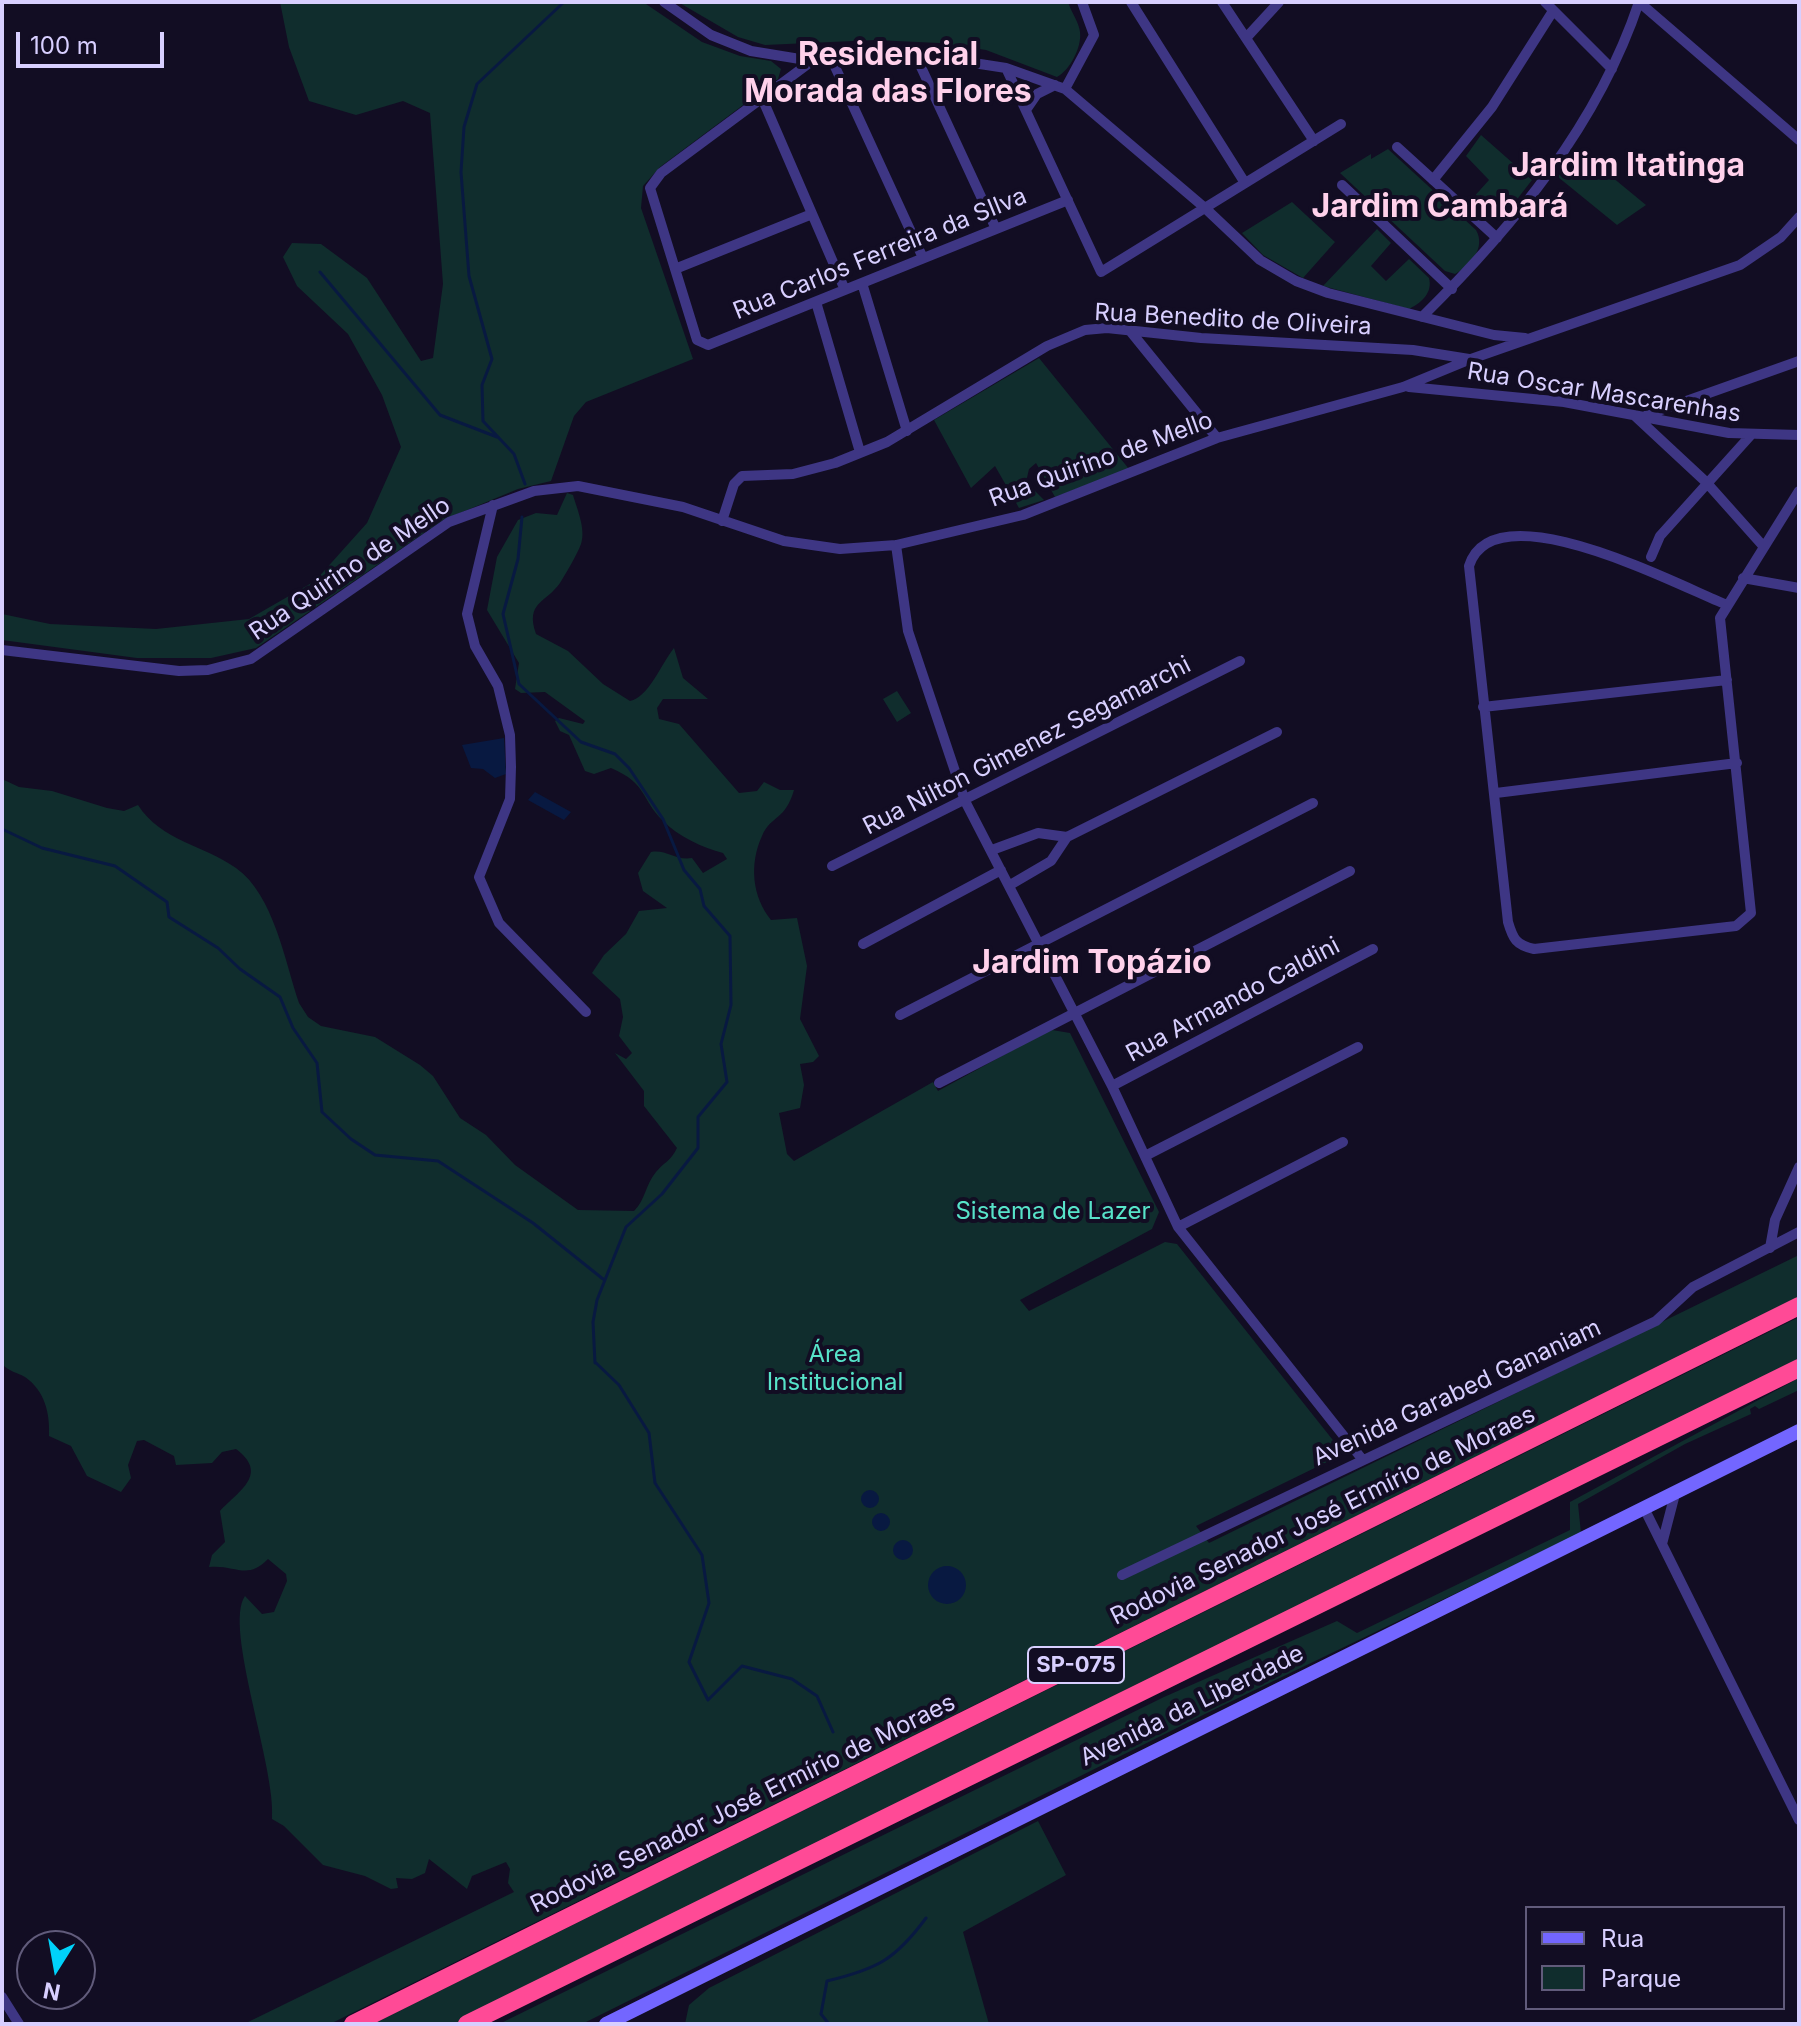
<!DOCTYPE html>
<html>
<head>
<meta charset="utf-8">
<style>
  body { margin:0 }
  #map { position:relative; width:1801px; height:2026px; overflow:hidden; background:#120d23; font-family:Inter,sans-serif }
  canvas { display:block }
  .frame { position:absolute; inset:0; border:4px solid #d8cfff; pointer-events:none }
  .legend { position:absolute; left:1525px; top:1906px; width:260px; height:104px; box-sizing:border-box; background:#120d23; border:2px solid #615b7b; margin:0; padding:10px 14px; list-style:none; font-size:24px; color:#d8cfff }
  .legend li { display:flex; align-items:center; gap:16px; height:40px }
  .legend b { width:40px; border:2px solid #615b7b }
  .north { position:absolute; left:16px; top:1930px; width:80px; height:80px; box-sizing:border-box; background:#120d23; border:2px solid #615b7b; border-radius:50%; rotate:191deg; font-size:22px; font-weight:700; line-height:32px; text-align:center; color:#d8cfff }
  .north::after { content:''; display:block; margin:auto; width:28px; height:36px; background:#00d2fa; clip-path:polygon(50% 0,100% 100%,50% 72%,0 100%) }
  .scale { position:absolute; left:16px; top:32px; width:148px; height:36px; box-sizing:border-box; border:4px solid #d8cfff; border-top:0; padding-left:10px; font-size:24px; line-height:28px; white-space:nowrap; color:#d8cfff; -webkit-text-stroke:6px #120d23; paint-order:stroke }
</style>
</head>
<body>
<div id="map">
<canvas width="1801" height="2026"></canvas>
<div class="frame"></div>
<ul class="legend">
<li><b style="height:10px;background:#7366ff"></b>Rua</li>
<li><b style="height:22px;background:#102d2d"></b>Parque</li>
</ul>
<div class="north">N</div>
<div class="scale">100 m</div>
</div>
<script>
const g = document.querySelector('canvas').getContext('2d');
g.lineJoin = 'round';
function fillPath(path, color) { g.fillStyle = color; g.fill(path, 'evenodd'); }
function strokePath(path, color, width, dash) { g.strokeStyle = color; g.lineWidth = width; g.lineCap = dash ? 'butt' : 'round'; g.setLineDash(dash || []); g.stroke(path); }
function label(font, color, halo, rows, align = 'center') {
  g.font = font + ' Inter,sans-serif'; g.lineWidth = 8; g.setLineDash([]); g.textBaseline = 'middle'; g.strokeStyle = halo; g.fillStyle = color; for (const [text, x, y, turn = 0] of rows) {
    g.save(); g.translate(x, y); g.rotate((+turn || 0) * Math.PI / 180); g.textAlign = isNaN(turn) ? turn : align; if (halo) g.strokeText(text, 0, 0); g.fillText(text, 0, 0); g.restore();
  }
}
const green = new Path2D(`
  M280 2H643L702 42 740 56 771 61 781 69 778 79 660 167 643 186 641 208 693 359 586 402 574 416 551 481 518 489 443 520 256 648 211 658H137L2 640V614L50 624 156 629 249 619 315 581 367 523 401 447 382 395 348 334 297 286 283 257 292 243 321 244 367 278 421 361 433 358 443 284 430 113 403 101 356 115 309 101 289 47Z
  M678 2H1068C1071 12 1079 22 1080 32 1082 47 1070 70 1057 77L986 50 939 43 875 40 765 45 738 37Z
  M1481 135 1532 180 1508 211 1495 199 1484 212 1471 200 1489 180 1466 156Z
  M1388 149 1476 230C1486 247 1471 266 1455 274L1445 271 1340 173 1371 154V159Z
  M1578 149 1646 205 1617 225 1558 177Z
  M1292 202 1335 242 1303 278 1263 255 1242 233Z
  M1377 229 1391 243 1371 266 1386 281 1409 259 1429 278C1433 293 1421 303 1409 309L1323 286Z
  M1039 358 1129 469 1055 497 1036 463 1029 469 1026 482 1044 500 1019 508 995 466 971 488 934 420Z
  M567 493 573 495C577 509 586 529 581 544 577 555 566 573 560 583 546 603 525 602 536 634L568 651 603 684 630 701C649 697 661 664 674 648L683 678 708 699H663L657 708 659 719 679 724 739 793 757 791 764 782 780 790H794C785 821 771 815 762 836 749 864 752 897 771 920L797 918 807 966 800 1019 819 1056 813 1062 800 1064 804 1085 800 1108 779 1113 787 1154 794 1161 933 1082 938 1091 1042 1034 1052 1030 1070 1033 1159 1212 1152 1229 1020 1300 1029 1311 1165 1242 1177 1244 1336 1444 1335 1457 1329 1461 1196 1526 1209 1543 1799 1255V1297L330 2024H244L514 1892 508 1883 510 1869 506 1862 472 1876 467 1889 429 1859 425 1873 412 1879 396 1878 398 1888 391 1889 365 1876 323 1865 284 1826 272 1819C277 1770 223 1627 245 1596L262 1614 274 1612 287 1581 286 1574 268 1559C247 1581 235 1564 209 1567L212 1555 225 1542 220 1511C240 1490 269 1474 236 1449L222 1452 212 1463 176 1465 174 1456 144 1440 137 1441 128 1465 131 1478 121 1492 87 1476 71 1446 49 1436C50 1413 45 1391 25 1377 16 1372 10 1372 2 1364V779L19 787 52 791 107 808 124 811 138 805C161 841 204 845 236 868 274 895 285 962 299 1003L308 1017 321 1026 375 1037 420 1065 433 1076 460 1118 486 1135 515 1165 578 1210 634 1211C646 1199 645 1185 656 1172 664 1162 671 1161 677 1148L644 1106V1091L615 1053 626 1059 632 1053 619 1036 623 1017 620 999 592 973 604 955 626 934 639 911 667 908 643 891 638 873 651 852C666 849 676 861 692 858L703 873 727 859 723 853C703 848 678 836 663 821 640 798 648 784 611 768L594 774 585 771 569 735 560 731 555 721 559 718 583 724 585 721 545 692 521 693 515 689 519 663 487 610 497 557 518 520 536 513 557 515Z
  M897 691 911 713 897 722 883 699Z
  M1799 1317V1361L457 2024H373Z
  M1799 1378V1390L1759 1409 1755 1406 1750 1409 1751 1414 1685 1444 1578 1504 1581 1533 1205 1714 582 2024H499L1164 1697 1337 1621 1357 1633 1570 1530V1502Z
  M1038 1821 1066 1875 963 1932 989 2024H685L689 2005 709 1988Z`);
const water = new Path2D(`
  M504 738 506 774 495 778 483 769 471 768 462 745Z
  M535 792 571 812 564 820 528 800Z
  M861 1499a9 9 0 1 1 18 0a9 9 0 1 1-18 0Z
  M872 1522a9 9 0 1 1 18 0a9 9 0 1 1-18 0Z
  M893 1550a10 10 0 1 1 20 0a10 10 0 1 1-20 0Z
  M928 1585a19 19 0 1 1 38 0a19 19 0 1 1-38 0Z`);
const stream = new Path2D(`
  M320 272 440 415 497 437
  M525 484 514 454 483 421 482 385 492 359 469 276 461 172 464 127 477 84 564 2
  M522 517 518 559 503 614 519 684 581 742 615 754 629 768 663 819 684 870 700 889 704 906 730 936 731 1005 721 1044 727 1082 698 1117V1148L662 1194 626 1227 597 1300 593 1322 595 1363
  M2 829 42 848 115 866 167 902 169 917 218 948 240 969 280 997 293 1028 317 1063 322 1112 351 1139 375 1155 438 1161 533 1223 603 1279
  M595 1362 619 1385 649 1433 655 1483 702 1555 709 1603 689 1662 708 1700 742 1666 792 1679 817 1696 833 1732
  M829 2024 821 2014 827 1981C877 1969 895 1960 926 1918`);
const street = new Path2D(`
  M664 2 711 35 751 51 812 61 915 54 1006 68 1065 89 1205 208 1260 260 1296 281 1328 293 1494 335 1525 338
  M1131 2 1245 183
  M1222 2 1314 141
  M1545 2 1612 69
  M1639 2 1799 140
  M1246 38 1279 2
  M915 54 996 229
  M831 58 923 258
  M812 61 661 173 650 188 697 340 708 345 1068 200
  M1006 68 1101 272 1341 124
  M1065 89 1094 35 1082 2
  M762 98 845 290
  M1026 110 1037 94 1055 85
  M1397 147 1497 238
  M1433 180 1492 107 1553 11
  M1342 185 1452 289
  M675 269 812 214
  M862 283 907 431
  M816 302 860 452
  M1422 317C1513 227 1598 125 1639 2
  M1131 332 1217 438
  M1409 387 1564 402 1729 433 1799 435
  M1634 415 1706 482 1764 547
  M1647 415 1799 361
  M493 505 467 614 475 646 498 686 510 735 511 767 510 799 479 877 499 923 586 1012
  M722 521 734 484 742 476 793 474 835 463 887 442 1047 346 1085 330 1107 328 1201 338 1413 350 1469 359
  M896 545 908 631 965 801 1112 1086 1178 1227 1362 1459
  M1651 557 1660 536 1750 436
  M1743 578 1799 588
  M1725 604C1677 585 1494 488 1469 566L1508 922C1513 939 1516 945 1534 949L1736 926 1751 913 1720 618 1799 491
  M2 650 179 671 208 670 251 659 449 522 534 491 578 486 683 507 784 541 840 549 896 545 1023 515 1217 438 1403 387 1471 359 1740 265 1781 237 1799 217
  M1483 707 1727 680
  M1496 793 1737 763
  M992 850 1038 833 1067 837
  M832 866 1240 661
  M1010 885 1051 861 1067 837 1277 732
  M863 944 1001 870
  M900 1015 1313 803
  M939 1083 1350 871
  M1112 1086 1373 949
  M1145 1156 1358 1047
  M1178 1227 1343 1142
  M1770 1248 1775 1220 1799 1167
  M1645 1510 1799 1820
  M1662 1544 1675 1494
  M1122 1575 1656 1321 1693 1287 1799 1232
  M2 1997 19 2024`);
const secondary = new Path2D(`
  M606 2024 1799 1431`);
const highway = new Path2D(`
  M353 2024 1799 1306
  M467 2024 1799 1368`);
const shields = [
  [1076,1665,96]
];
const shieldNames = [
  ["SP-075",1076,1665]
];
const streetNames = [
  ["Rua Carlos Ferreira da SIlva",880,254,-22],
  ["Rua Benedito de Oliveira",1233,320,3],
  ["Rua Oscar Mascarenhas",1604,393,9],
  ["Rua Quirino de Mello",1101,460,-20],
  ["Rua Quirino de Mello",350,569,-34],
  ["Rua Nilton Gimenez Segamarchi",1027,746,-27],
  ["Rua Armando Caldini",1233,1000,-28],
  ["Avenida Garabed Gananiam",1457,1393,-25],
  ["Rodovia Senador José Ermírio de Moraes",1323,1516,-26],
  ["Avenida da Liberdade",1192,1706,-26],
  ["Rodovia Senador José Ermírio de Moraes",743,1804,-26]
];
const parkNames = [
  ["Sistema de Lazer",1053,1212],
  ["Área",835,1355],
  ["Institucional",835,1383]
];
const districtNames = [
  ["Residencial",888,55],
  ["Morada das Flores",888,92],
  ["Jardim Itatinga",1628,166],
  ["Jardim Cambará",1440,207],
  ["Jardim Topázio",1092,963]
];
fillPath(green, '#102d2d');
fillPath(water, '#081941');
strokePath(stream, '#081941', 3);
strokePath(street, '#3e3684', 10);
strokePath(secondary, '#7366ff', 14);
strokePath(highway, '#ff4a96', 18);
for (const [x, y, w] of shields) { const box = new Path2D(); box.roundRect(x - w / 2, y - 18, w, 36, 6); g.fillStyle = '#120d23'; g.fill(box); strokePath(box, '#d8cfff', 2); }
label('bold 22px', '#d8cfff', null, shieldNames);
label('24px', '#d8cfff', '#120d23', streetNames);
label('24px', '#57e3c9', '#120d23', parkNames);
label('bold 32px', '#ffd1eb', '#120d23', districtNames);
</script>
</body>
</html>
